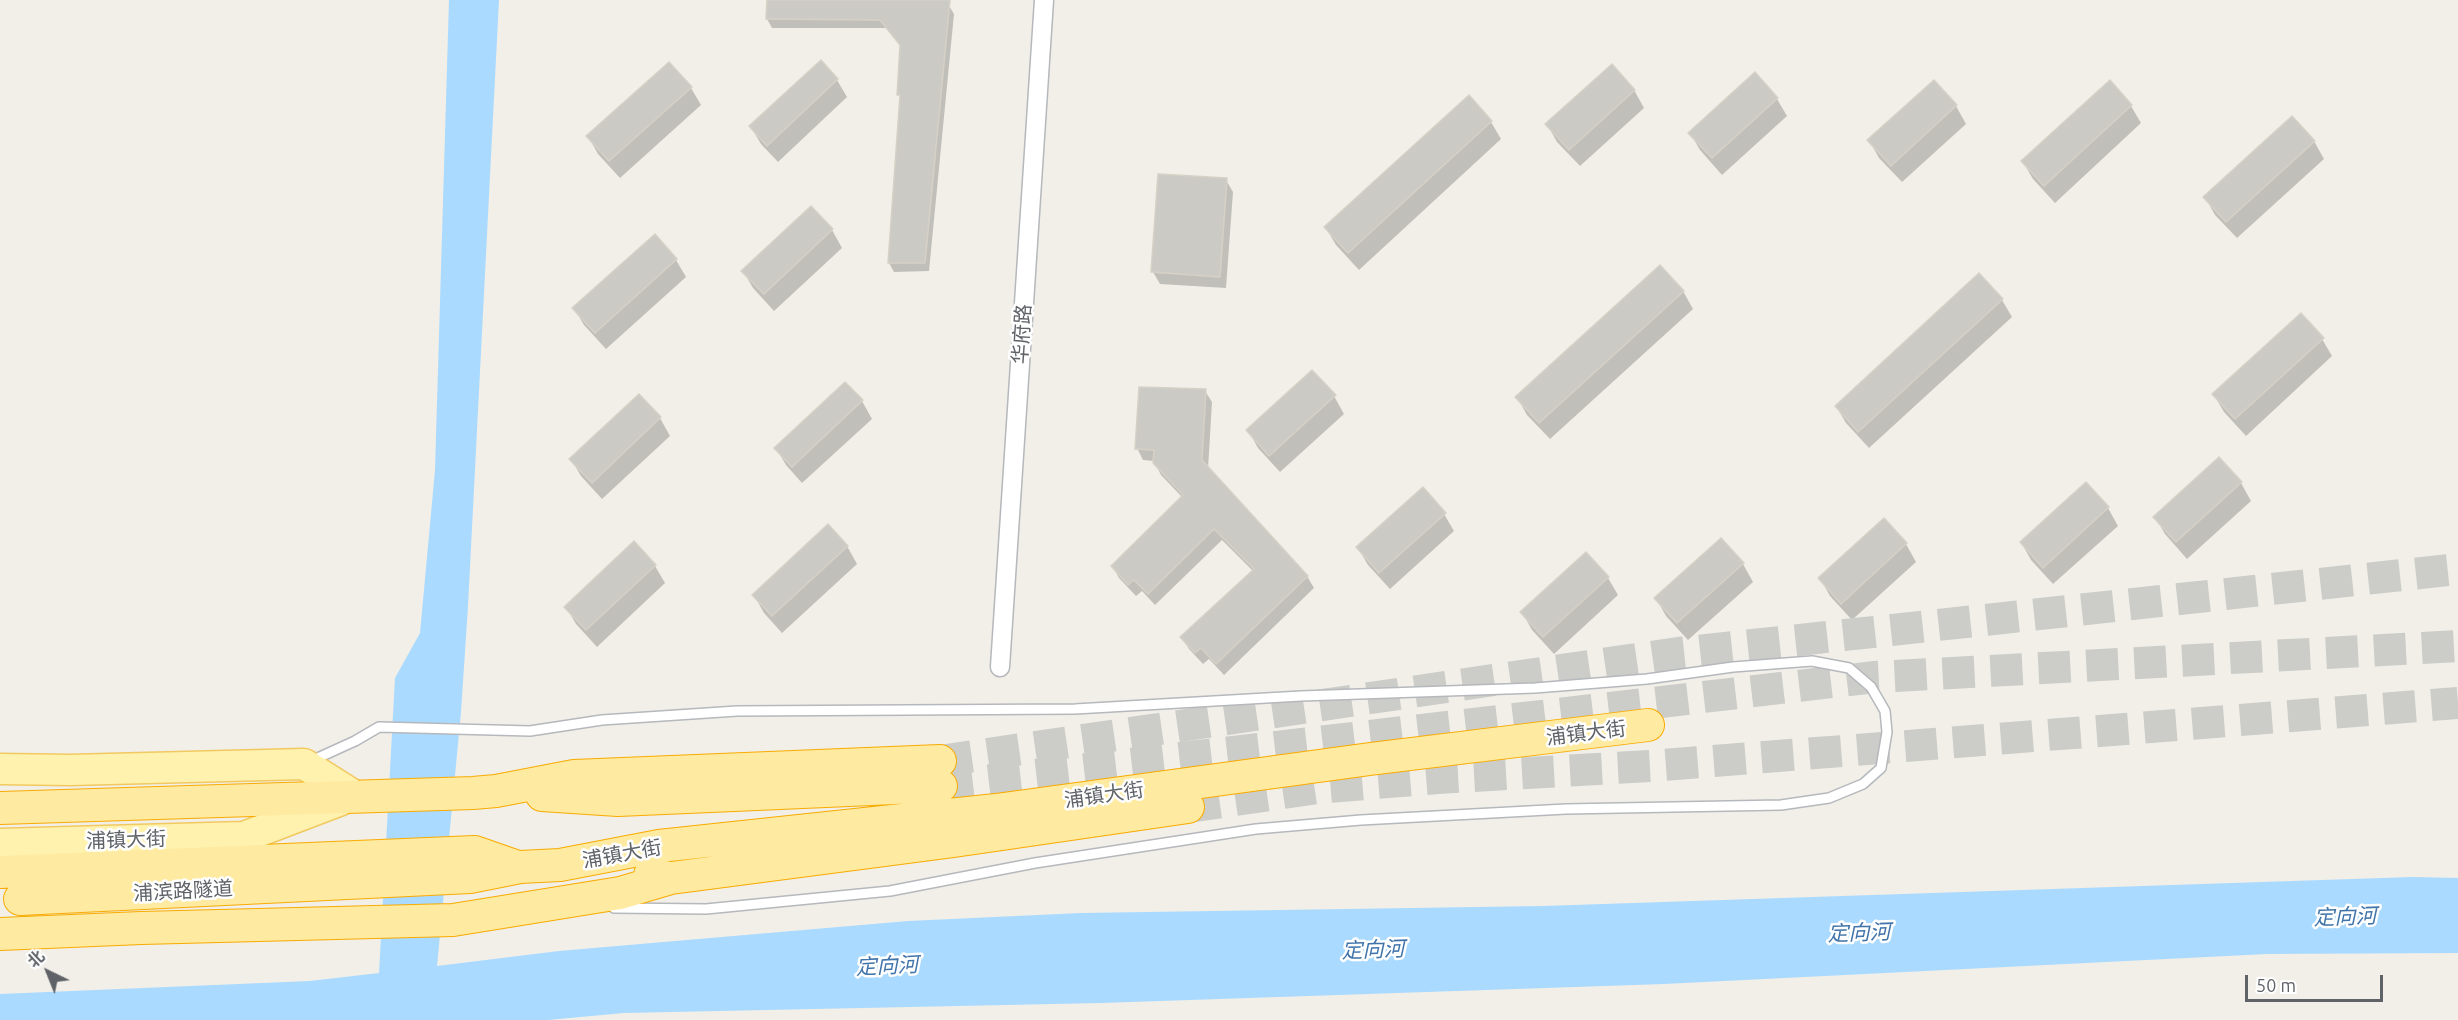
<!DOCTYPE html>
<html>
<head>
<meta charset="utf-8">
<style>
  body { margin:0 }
  #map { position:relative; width:2458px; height:1020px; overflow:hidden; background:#f1efe8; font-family:Ubuntu,"Noto Sans SC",sans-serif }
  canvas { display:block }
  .north { position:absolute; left:18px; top:942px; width:60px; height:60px; -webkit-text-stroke:4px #fff; paint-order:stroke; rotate:317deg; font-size:16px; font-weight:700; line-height:24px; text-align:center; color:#5f6368 }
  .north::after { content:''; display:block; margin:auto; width:21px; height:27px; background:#5f6368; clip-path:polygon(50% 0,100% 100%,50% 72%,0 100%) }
  .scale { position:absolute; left:2245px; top:975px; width:138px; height:27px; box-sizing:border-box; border:3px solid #5f6368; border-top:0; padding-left:8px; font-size:18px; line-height:21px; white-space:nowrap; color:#5f6368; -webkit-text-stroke:4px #fff; paint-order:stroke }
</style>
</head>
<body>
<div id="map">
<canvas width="2458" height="1020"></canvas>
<div class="north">北</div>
<div class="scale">50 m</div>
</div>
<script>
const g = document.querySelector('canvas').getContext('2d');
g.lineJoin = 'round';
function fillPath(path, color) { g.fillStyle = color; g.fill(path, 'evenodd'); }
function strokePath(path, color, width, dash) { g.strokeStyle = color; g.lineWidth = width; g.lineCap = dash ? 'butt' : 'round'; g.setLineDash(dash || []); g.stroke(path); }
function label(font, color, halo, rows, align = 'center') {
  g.font = font + ' Ubuntu,"Noto Sans SC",sans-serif'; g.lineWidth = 5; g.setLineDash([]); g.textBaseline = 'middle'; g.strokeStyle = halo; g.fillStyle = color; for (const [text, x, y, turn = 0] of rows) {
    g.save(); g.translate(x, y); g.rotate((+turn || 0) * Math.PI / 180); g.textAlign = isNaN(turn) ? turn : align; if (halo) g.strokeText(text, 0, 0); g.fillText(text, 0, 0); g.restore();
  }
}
const water = new Path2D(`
  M449 0H499L468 606 461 712 437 966 559 951 908 921 1081 913 1543 906 2412 877 2458 878V953L2267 954 1664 984 1101 1003 624 1013 548 1020H0V994L310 981 379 973 395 678 420 633 435 470Z`);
const shadow = new Path2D(`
  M769 0H945L948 4 954 14 929 271 894 272 889 263 901 99 899 94 902 48 886 28H772L767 19Z
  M821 62 837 80 847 97 778 162 761 144 751 127Z
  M1934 82 1956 106 1966 124 1902 182 1879 158 1869 140Z
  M2110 82 2131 106 2141 123 2055 203 2033 179 2023 162Z
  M691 88 701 105 620 178 598 154 588 136Z
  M1634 90 1644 108 1580 166 1557 142 1547 124Z
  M1777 99 1787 116 1722 175 1700 150 1690 133Z
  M1491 122 1501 139 1359 270 1336 245 1326 228Z
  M2314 141 2324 159 2237 238 2215 215 2205 197Z
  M1226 180 1233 192 1226 288 1160 284 1153 272Z
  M811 208 832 230 842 248 774 311 753 288 743 271Z
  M655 236 676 260 686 277 606 349 584 325 574 308Z
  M1683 291 1693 309 1550 439 1527 415 1517 397Z
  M2002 300 2012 317 1869 448 1846 423 1836 406Z
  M2322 339 2332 356 2246 436 2224 412 2214 395Z
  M845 384 862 401 872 419 802 483 786 465 776 448Z
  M1205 391 1212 402 1208 469 1307 576 1314 588 1224 675 1209 659 1203 664 1189 649 1182 638 1253 571 1222 540 1155 605 1142 591 1136 596 1119 578 1113 567 1182 497 1161 475 1154 461 1143 460 1137 448Z
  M639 396 660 418 670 436 602 499 581 476 571 459Z
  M1334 396 1344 414 1280 472 1258 448 1248 430Z
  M2219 459 2241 483 2251 501 2187 559 2165 534 2155 517Z
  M2086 484 2108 508 2118 526 2053 584 2031 560 2021 542Z
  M1444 514 1454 531 1390 589 1368 565 1358 548Z
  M1884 520 1906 544 1916 562 1852 620 1830 596 1820 578Z
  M847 546 857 564 782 633 764 613 754 595Z
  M1586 554 1608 578 1618 595 1554 654 1532 630 1522 612Z
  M1743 564 1753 582 1688 640 1666 616 1656 598Z
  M655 566 665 583 597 647 576 624 566 607Z`);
const building = new Path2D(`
  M767 0H950L925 263H888L900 95H897L900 45 880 20 766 19Z
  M821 60 838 79 767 146 749 126Z
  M669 62 692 87 609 161 586 136Z
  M1612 64 1635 90 1569 150 1545 124Z
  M1755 72 1778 98 1712 158 1688 133Z
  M1934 80 1957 105 1891 166 1867 140Z
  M2110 80 2132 105 2044 186 2021 161Z
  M1469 95 1492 121 1348 253 1324 227Z
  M2292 116 2315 141 2226 222 2203 197Z
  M1158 174 1227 178 1220 277 1151 272Z
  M811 206 833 229 764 294 741 271Z
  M655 234 677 259 595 333 572 308Z
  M1660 265 1684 291 1539 423 1515 397Z
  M1979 273 2003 299 1858 432 1835 406Z
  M2301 313 2324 338 2235 419 2212 394Z
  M1312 370 1336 395 1269 456 1246 430Z
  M845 382 863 400 792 467 774 448Z
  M1139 387 1206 389 1202 460 1308 576 1216 664 1201 648 1195 653 1180 637 1254 569 1214 529 1148 594 1134 580 1128 585 1111 566 1183 495 1153 463 1154 450 1135 449Z
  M639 394 661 417 592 483 569 459Z
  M2219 457 2242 482 2176 542 2153 517Z
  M2086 482 2109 507 2043 568 2020 542Z
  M1423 487 1446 513 1379 573 1356 547Z
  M1884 518 1907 543 1841 604 1818 578Z
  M828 524 848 546 772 616 752 595Z
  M1721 538 1744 563 1677 623 1654 598Z
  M634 541 656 565 586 630 564 607Z
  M1586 552 1609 577 1543 637 1520 612Z`);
const trunkTunnel = new Path2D(`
  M940 761 1678 653 2458 569
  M941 786 1875 677 2458 646
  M1188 807 1317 788 1438 778 1650 766 2458 703`);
const service = new Path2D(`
  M311 761 355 741 379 727 530 731 602 720 737 711 1075 709 1301 696 1535 688 1647 679 1733 667 1812 661 1849 668 1871 687 1885 711 1887 732 1881 768 1863 784 1829 798 1781 805 1566 809 1361 820 1256 829 1035 863 890 891 706 909 614 908`);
const minor = new Path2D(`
  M1000 667 1044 0`);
const primary = new Path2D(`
  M0 769 70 770 304 764 353 795
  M0 844 244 837 341 800`);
const trunk = new Path2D(`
  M542 795 618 800 941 786
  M0 808 473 793 496 791 574 776 940 761
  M0 872 475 852 518 867
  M650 875 671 878 954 841 1188 807
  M20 899 470 877 520 867 560 865 659 846 996 810 1370 759 1648 725
  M0 934 141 928 453 920 620 893 671 878`);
const streetNames = [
  ["华府路",1022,334,-86],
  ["浦镇大街",1586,733,-7],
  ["浦镇大街",1104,795,-8],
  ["浦镇大街",126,840,-2],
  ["浦镇大街",622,854,-10],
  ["浦滨路隧道",183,891,-3]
];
const waterNames = [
  ["定向河",2345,917,-2],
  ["定向河",1859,933,-2],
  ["定向河",1373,950,-2],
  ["定向河",887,966,-3]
];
fillPath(water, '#aadaff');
fillPath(shadow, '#0003');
fillPath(building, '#cccac5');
strokePath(building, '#d6d1c6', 1.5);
strokePath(trunkTunnel, '#ccccc8', 32, [32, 16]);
strokePath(service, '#b5b8bc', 12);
strokePath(minor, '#b5b8bc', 21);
strokePath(primary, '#f2c960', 33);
strokePath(trunk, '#f9ab00', 34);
strokePath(service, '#fff', 9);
strokePath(minor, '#fff', 18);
strokePath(primary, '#fff2af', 30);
strokePath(trunk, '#feeaa1', 32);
label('20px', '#5f6368', '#fff', streetNames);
label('italic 21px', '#4174aa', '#fff', waterNames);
</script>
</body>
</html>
